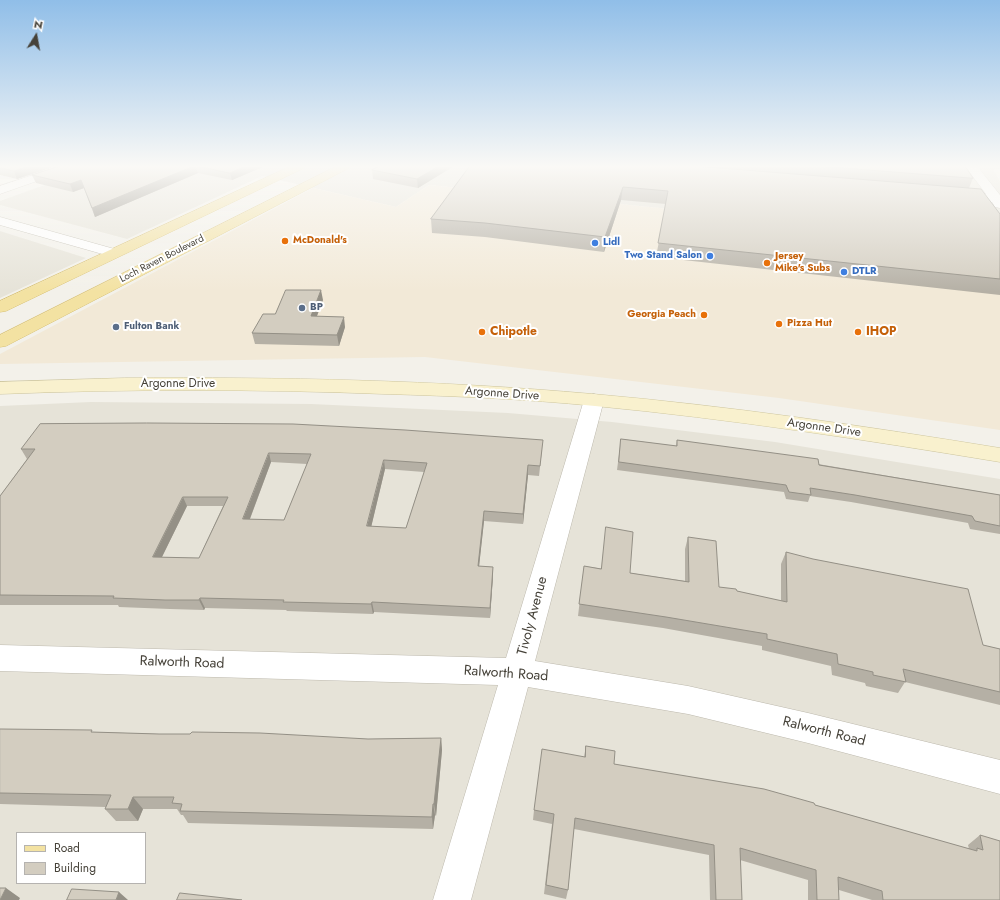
<!DOCTYPE html>
<html>
<head>
<meta charset="utf-8">
<style>
  body { margin:0 }
  #map { position:relative; width:1000px; height:900px; overflow:hidden; background:#f3f1ea; font-family:Jost,sans-serif }
  canvas { display:block }
  .legend { position:absolute; left:16px; top:832px; width:130px; height:52px; box-sizing:border-box; background:#fff; border:1px solid #b5b3b0; margin:0; padding:5px 7px; list-style:none; font-size:12px; color:#464239 }
  .legend li { display:flex; align-items:center; gap:8px; height:20px }
  .legend b { width:20px; border:1px solid #b5b3b0 }
  .north { position:absolute; left:16px; top:16px; width:40px; height:40px; -webkit-text-stroke:3px #fff; paint-order:stroke; rotate:11deg; font-size:11px; font-weight:700; line-height:16px; text-align:center; color:#464239 }
  .north::after { content:''; display:block; margin:auto; width:14px; height:18px; background:#464239; clip-path:polygon(50% 0,100% 100%,50% 72%,0 100%) }
</style>
</head>
<body>
<div id="map">
<canvas width="1000" height="900"></canvas>
<ul class="legend">
<li><b style="height:5px;background:#f3e2a2"></b>Road</li>
<li><b style="height:11px;background:#d3cdc0"></b>Building</li>
</ul>
<div class="north">N</div>
</div>
<script>
const g = document.querySelector('canvas').getContext('2d');
g.lineJoin = 'round';
function fillPath(path, color) { g.fillStyle = color; g.fill(path, 'evenodd'); }
function strokePath(path, color, width, dash) { g.strokeStyle = color; g.lineWidth = width; g.lineCap = dash ? 'butt' : 'round'; g.setLineDash(dash || []); g.stroke(path); }
function label(font, color, halo, rows, align = 'center') {
  g.font = font + ' Jost,sans-serif'; g.lineWidth = 4; g.setLineDash([]); g.textBaseline = 'middle'; g.strokeStyle = halo; g.fillStyle = color; for (const [text, x, y, turn = 0] of rows) {
    g.save(); g.translate(x, y); g.rotate((+turn || 0) * Math.PI / 180); g.textAlign = isNaN(turn) ? turn : align; if (halo) g.strokeText(text, 0, 0); g.fillText(text, 0, 0); g.restore();
  }
}
const residential = new Path2D(`
  M97 166H1000V169H993L1000 181V242L429 185 396 207 262 176 127 239 0 205V201Z
  M0 231 86 258 0 298Z
  M91 402 311 404 508 413 612 422 775 442 1000 479V900H0V406ZM17 833H145V883H17Z`);
const commercial = new Path2D(`
  M429 185 1000 242V430L779 398 425 357 0 364V354L313 188 396 207Z`);
const street = new Path2D(`
  M60 166H76L74 168 0 194V186Z
  M965 166H977L1000 195V208L995 207 992 202 953 199 952 196 953 193 958 192 986 194Z
  M0 217 118 250 120 253 118 256 113 257 0 225Z
  M594 394 601 396 604 400 535 661 688 686 808 713 1000 760V794L808 743 688 714 528 687 471 900H433L498 685 0 671V645L506 658 584 400 587 396Z`);
const secondary = new Path2D(`
  M125 378C281 377 437 380 593 394 729 406 865 426 1000 448V462C866 440 731 419 595 406 525 399 454 396 384 394 256 389 128 389 0 394V382Z`);
const primary = new Path2D(`
  M291 166H306L304 168 6 311 0 312V301Z
  M337 166H351L349 168 6 346 0 347V335Z`);
const wall = new Path2D(`
  M0 166H56L17 179 0 175Z
  M60 166H265L232 180 198 173 95 217 84 188 73 192 36 183 32 175Z
  M380 166H454L418 188 373 179 372 170Z
  M470 166H965L973 178 969 188 1000 214V295L656 257 666 204 621 200 604 252 485 237 432 233 431 219Z
  M323 300 317 316 345 327 339 346 255 344 252 333 275 314Z
  M621 439 676 446 677 440 1000 495V534L970 529 968 523 851 502 810 496 808 502 786 499 784 492 617 470Z
  M21 449 542 450 539 476 528 475 523 524 484 521 479 566 493 567V576L490 618 374 612 373 614 287 611 286 610 205 608 204 610 170 609 119 607 118 605H0V496L27 459ZM271 462 307 464 284 520 250 519ZM385 469 424 472 406 528 371 527ZM187 506H223L199 558 162 557Z
  M688 537 719 587 781 601V564L786 552 983 645 1000 649V705L905 682 898 693 866 686 865 683 832 675 831 666 762 650V646L663 628 578 616 584 566 685 581V549Z
  M0 729 159 734 368 739 441 738 442 750 436 816 435 815 433 829 188 823 183 815H181L177 809H143L138 821H116L105 809 106 807 0 804Z
  M586 746 614 764 815 805 969 849 968 845 980 835 1000 900H872L839 890V900H808V880L740 860 742 900H710L709 855 574 829 568 890 566 899 544 894 552 824 533 820 534 810 584 757Z`);
const shadedWall = new Path2D(`
  M30 166H56L17 179 14 171Z
  M194 166H195L198 173 95 217 92 208Z
  M246 166H265L232 180 230 173Z
  M439 166H454L418 188 417 179Z
  M81 180 84 188 73 192 70 184Z
  M623 187 621 200 604 252 605 237Z
  M321 290 323 300 313 326 311 316Z
  M344 317 345 327 339 346 337 335Z
  M269 453 271 462 246 529 243 519Z
  M384 460 385 469 369 536 367 526Z
  M528 465V475L523 524V514Z
  M183 497 187 506 157 567 153 557Z
  M484 511V521L478 576V566Z
  M493 567V576L490 618V608Z
  M200 598 205 608 204 610 199 600Z
  M372 602 374 612 373 614 371 604Z
  M441 738 442 750 436 816 434 804Z
  M133 797 143 809 138 821 128 809Z
  M433 804 435 815 433 829 432 817Z
  M6 888 20 898 19 900H0Z
  M119 892 128 900H116Z`);
const building = new Path2D(`
  M0 166H30L14 171 0 168Z
  M60 166H194L92 208 81 180 70 184 32 175Z
  M197 166H246L230 173Z
  M380 166H439L417 179 372 170Z
  M470 166H695L981 189 1000 214V279L658 243 668 191 623 187 605 237 485 223 431 219Z
  M818 166H965L973 178Z
  M286 290H321L311 316 344 317 337 335 252 333 263 314H275Z
  M147 423 293 424 405 430 543 440 540 466 528 465 523 514 484 511 478 566 493 567 490 608 372 602 371 604 283 602 284 600 200 598 199 600H165L113 598 114 596 0 595V496L35 449H21L40 424ZM269 453 311 454 284 520 243 519ZM384 460 427 463 406 528 367 526ZM183 497H228L199 558 153 557Z
  M621 439 677 446V440L818 459 819 465 1000 495V526L975 521 972 516 855 495 810 488 811 495 789 492 786 485 619 462Z
  M606 527 633 532 630 573 689 582 688 537 716 541 719 587 736 589 737 591 787 602 786 552 813 559 968 589 983 645 1000 649V692L903 669 906 682 873 675V672L838 664 837 654 767 639V634L666 617 579 604 584 566 601 569Z
  M0 729 92 730 91 732 159 734H190L192 732 260 733 368 739 441 738 434 804H433L432 817 180 811 182 804 172 803 174 797H133L128 809H105L111 795 0 793Z
  M586 746 615 751 614 764 764 789 814 803 815 805 977 851V848L983 850 980 835 1000 841V900H883L882 891 838 877 839 900H817L816 870 740 848 742 900H716L714 845 575 818 568 890 546 885 554 814 534 810 542 749 585 757Z
  M0 888H6L0 900Z
  M72 889 119 892 116 900H67Z
  M180 893 242 900H177Z`);
const markers = [
  [285,241,4,"#e8710a"],
  [595,243,4,"#3f7fe0"],
  [710,256,4,"#3f7fe0"],
  [767,263,4,"#e8710a"],
  [844,272,4,"#3f7fe0"],
  [302,308,4,"#5c6f8a"],
  [704,315,4,"#e8710a"],
  [779,324,4,"#e8710a"],
  [116,327,4,"#5c6f8a"],
  [482,332,4,"#e8710a"],
  [858,332,4,"#e8710a"]
];
const farFoodnames = [
  ["McDonald's",293,241],
  ["Jersey",775,257],
  ["Mike's Subs",775,269],
  ["Georgia Peach",696,315,"right"],
  ["Pizza Hut",787,324]
];
const farShopnames = [
  ["Lidl",603,243],
  ["Two Stand Salon",702,256,"right"],
  ["DTLR",852,272]
];
const farStreetnames = [
  ["Loch Raven Boulevard",162,259,-27]
];
const farServicenames = [
  ["BP",310,308],
  ["Fulton Bank",124,327]
];
const foodNames = [
  ["Chipotle",490,332],
  ["IHOP",866,332]
];
const streetNames = [
  ["Argonne Drive",178,384],
  ["Argonne Drive",502,394,4],
  ["Argonne Drive",824,428,8]
];
const nearStreetnames = [
  ["Tivoly Avenue",533,616,-75],
  ["Ralworth Road",182,663,2],
  ["Ralworth Road",506,674,4],
  ["Ralworth Road",824,732,14]
];
fillPath(residential, '#e6e3d8');
fillPath(commercial, '#f2e9d7');
strokePath(street, '#bdb9ad', 1);
strokePath(secondary, '#cdc59e', 1);
strokePath(primary, '#d7c074', 1);
fillPath(street, '#fff');
fillPath(secondary, '#f9f1ce');
fillPath(primary, '#f3e2a2');
fillPath(wall, '#b5b0a5');
fillPath(shadedWall, '#949086');
fillPath(building, '#d3cdc0');
strokePath(building, '#949086', 1);
const sky = g.createLinearGradient(0, 0, 0, 292);
sky.addColorStop(0, '#90bee8');
sky.addColorStop(0.57, '#faf9f6');
sky.addColorStop(1, '#faf9f600');
g.fillStyle = sky;
g.fillRect(0, 0, 1000, 292);
for (const [x, y, r, color] of markers) { const dot = new Path2D(); dot.arc(x, y, r, 0, 2 * Math.PI); g.fillStyle = color; g.fill(dot); strokePath(dot, '#fff', 1.5); }
label('bold 10px', '#c56008', '#fff', farFoodnames, 'left');
label('bold 10px', '#366cbe', '#fff', farShopnames, 'left');
label('10px', '#464239', '#fff', farStreetnames);
label('bold 10px', '#4e5e75', '#fff', farServicenames, 'left');
label('bold 12px', '#c56008', '#fff', foodNames, 'left');
label('12px', '#464239', '#fff', streetNames);
label('14px', '#464239', '#fff', nearStreetnames);
</script>
</body>
</html>
